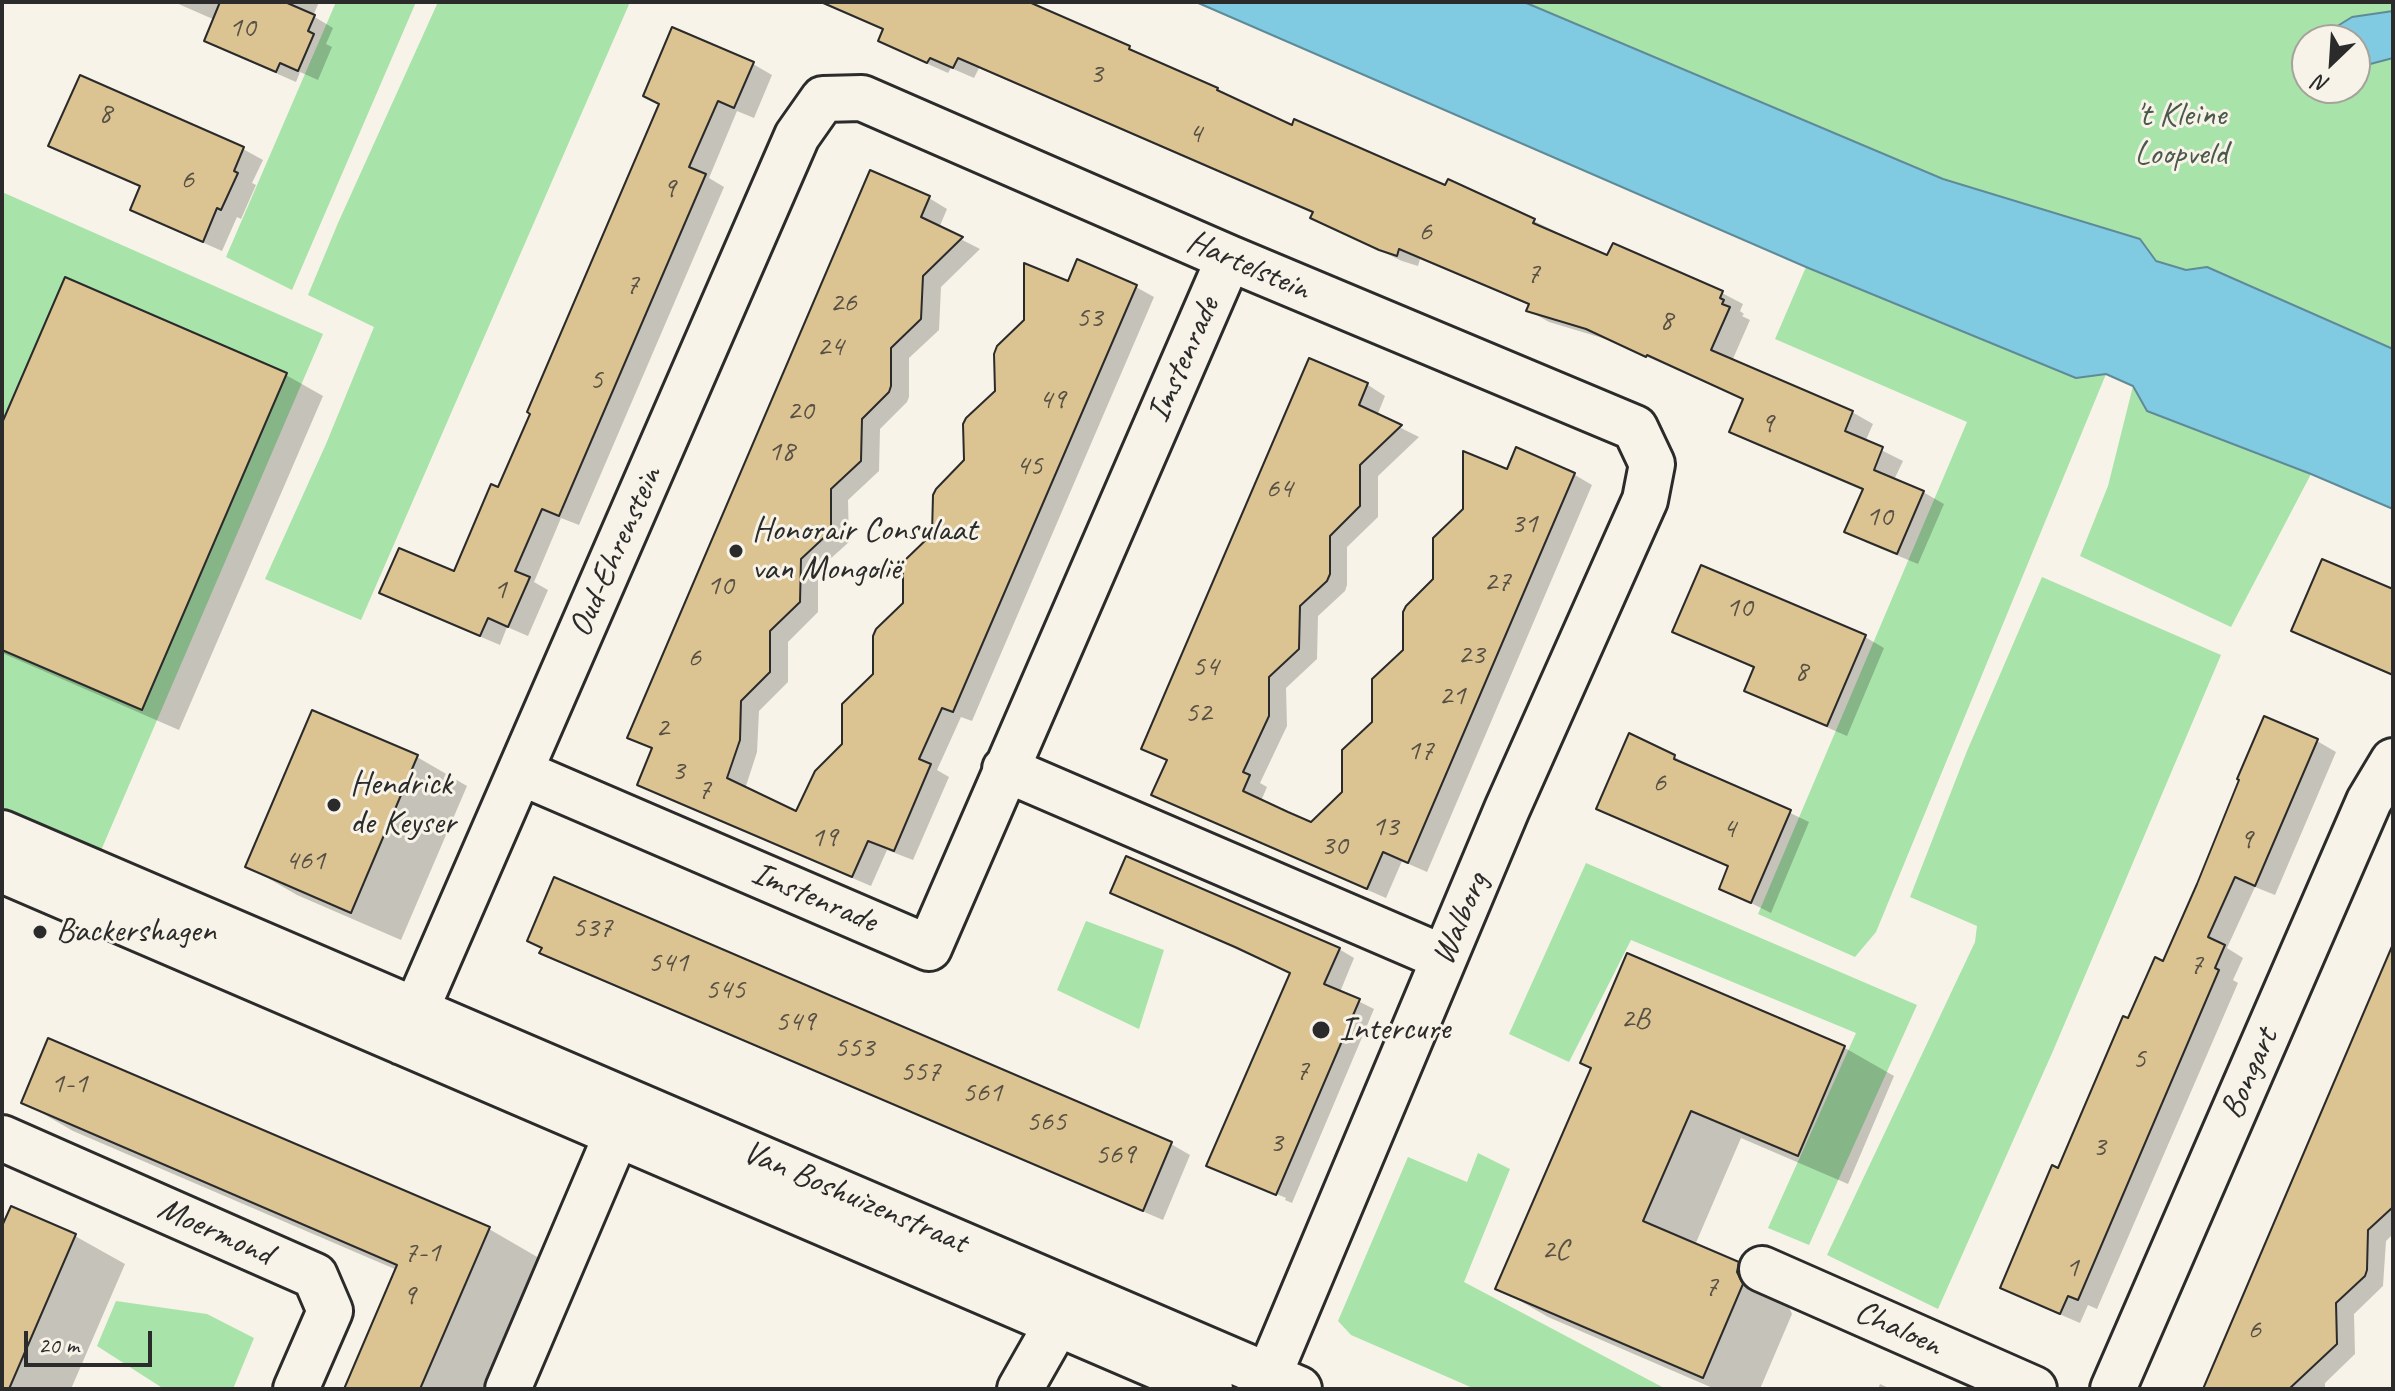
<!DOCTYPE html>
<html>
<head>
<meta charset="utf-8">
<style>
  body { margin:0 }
  #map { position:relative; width:2395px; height:1391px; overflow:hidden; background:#f7f3e8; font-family:Caveat,sans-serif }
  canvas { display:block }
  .frame { position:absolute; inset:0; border:4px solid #2b2b2b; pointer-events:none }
  .north { position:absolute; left:2291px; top:24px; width:80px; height:80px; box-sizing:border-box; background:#f7f3e8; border:2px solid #a5a39c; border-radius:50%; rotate:205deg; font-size:22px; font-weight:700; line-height:32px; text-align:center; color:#2b2b2b }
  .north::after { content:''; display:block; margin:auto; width:28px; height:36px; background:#2b2b2b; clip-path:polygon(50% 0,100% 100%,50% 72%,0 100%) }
  .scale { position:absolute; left:24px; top:1331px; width:128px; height:36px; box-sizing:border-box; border:4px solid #2b2b2b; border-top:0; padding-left:10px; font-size:24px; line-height:28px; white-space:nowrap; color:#2b2b2b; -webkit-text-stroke:6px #f7f3e8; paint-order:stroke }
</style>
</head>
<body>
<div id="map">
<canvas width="2395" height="1391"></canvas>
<div class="frame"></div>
<div class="north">N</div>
<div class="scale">20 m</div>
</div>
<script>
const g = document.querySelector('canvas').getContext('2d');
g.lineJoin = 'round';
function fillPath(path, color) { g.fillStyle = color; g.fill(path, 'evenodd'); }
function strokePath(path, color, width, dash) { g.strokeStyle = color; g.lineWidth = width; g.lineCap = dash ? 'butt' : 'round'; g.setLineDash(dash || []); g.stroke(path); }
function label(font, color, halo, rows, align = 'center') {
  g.font = font + ' Caveat,sans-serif'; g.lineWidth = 6; g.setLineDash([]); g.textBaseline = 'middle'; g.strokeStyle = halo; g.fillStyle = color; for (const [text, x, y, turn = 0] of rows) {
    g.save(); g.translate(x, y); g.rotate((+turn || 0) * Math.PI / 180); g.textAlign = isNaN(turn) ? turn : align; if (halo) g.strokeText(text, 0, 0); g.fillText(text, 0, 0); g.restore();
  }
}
const green = new Path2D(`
  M336 2H416L292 290 226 257Z
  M438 2H630L361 620 265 579 326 444 374 327 308 295 338 223Z
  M1510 2H2393V363L1967 197ZM2307 40H2355V88H2307Z
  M2 192 323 334 96 862 2 822Z
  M1806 267 2076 378 2106 374 1876 932 1855 957 1758 914 1967 422 1775 339Z
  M2133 386 2147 411 2311 474 2231 627 2080 556 2108 486Z
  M2042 577 2221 655 2053 1051 1938 1309 1827 1255 1975 942 1977 926 1910 897 1967 751Z
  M1586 863 1917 1005 1809 1245 1768 1228 1856 1033 1631 940 1569 1062 1509 1034Z
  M1086 921 1164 950 1139 1029 1057 990Z
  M1478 1153 1510 1169 1464 1282 1666 1389H1475L1351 1335 1338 1321 1408 1157 1467 1182Z
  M116 1301 207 1314 254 1338 233 1389H164L97 1346Z`);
const water = new Path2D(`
  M1196 2H1524L1943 179 2140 239 2156 261 2186 270 2207 267 2393 349V509L2311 474 2147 411 2133 386 2106 374 2076 378 1806 267Z
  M2393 11V58L2355 68V40H2315L2352 17Z`);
const shadow = new Path2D(`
  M174 2H319L313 16 333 28 326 44 332 47 318 80 300 72 296 82 225 51 206 40 215 20Z
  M818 2H1008L1129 48 1293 128 1534 221 1608 257 1722 293 1743 304 1740 311 1744 314 1742 316 1750 320 1732 361 1852 412 1873 424 1865 442 1903 461 1894 480 1923 492 1944 504 1918 564 1867 543 1847 531 1864 491 1752 443 1732 431 1745 400 1609 340 1549 322 1529 311 1531 306 1420 259 1418 266 1402 261 1334 229 1313 217 1314 214 979 68 974 78 951 68 948 73 901 52 880 40 884 30Z
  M753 64 772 75 754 118 737 111 709 178 724 187 579 525 561 518 534 582 548 590 528 636 507 627 500 645 401 603 382 592 455 573 499 490 661 104Z
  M81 77 243 149 263 160 252 183 256 185 241 219 237 217 222 251 152 220 132 209 142 188 70 157 51 146Z
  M929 198 947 209 939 228 980 249 941 287 939 330 909 358V397L907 402 880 429 879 471 848 500 849 542 818 570V612L788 642V682L759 711 757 752 745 789 797 813 844 745 997 392 1069 283 1136 287 1154 297 972 721 961 717 937 770 949 777 913 860 887 850 871 886 658 795 639 784 654 750 629 737Z
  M1310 361 1368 385 1385 396 1377 416 1419 437 1378 476V517L1347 547V585L1345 591 1318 616 1317 659 1286 688 1287 726 1260 783 1267 787 1261 801 1312 824 1344 792 1435 580 1508 471 1517 450 1575 475 1592 485 1427 872 1402 861 1386 898 1172 805 1154 794 1168 761 1144 748Z
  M286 375 323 396 179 730 2 653V428Z
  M2393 592V676L2313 642 2294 630Z
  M1674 631 1865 637 1884 648 1847 736 1766 701 1747 690 1756 669 1694 642Z
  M2265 719 2317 741 2336 752 2275 895 2255 887 2227 948 2243 958 2233 980 2238 983 2097 1309 2088 1305 2080 1323 2022 1298 2003 1287 2129 1021 2164 963 2199 885Z
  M417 757 467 786 401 940 297 895 247 866Z
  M1674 757 1809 822 1771 913 1721 888 1730 868 1618 819 1599 808Z
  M555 880 1171 1144 1190 1155 1163 1220 561 963 542 952Z
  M1112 892 1339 949 1354 958 1340 992 1374 1009 1292 1203 1285 1200 1286 1198 1222 1171V1173L1208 1165 1292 974 1128 901Z
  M2393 950V1234L2386 1241 2383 1286 2354 1314 2355 1354 2325 1383V1389H2205Z
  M1628 955 1845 1048 1894 1076 1848 1184 1741 1138 1695 1245 1738 1263 1788 1292 1787 1302 1792 1314 1760 1389H1715L1548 1317 1498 1288 1593 1069Z
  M23 1102 489 1229 539 1258 482 1389H346L397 1270 73 1131Z
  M2 1231 75 1236 125 1264 71 1389H2Z
  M1880 1384 1891 1389H1878Z`);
const building = new Path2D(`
  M220 2H285L315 15 308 31 314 34 298 71 280 63 276 72 204 41Z
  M821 2H1029L1130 46 1129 49 1218 88 1217 90 1292 125 1294 119 1445 185 1448 179 1535 219 1533 223 1607 255 1613 243 1723 291 1720 298 1724 300 1722 304 1730 307 1711 350 1853 411 1845 431 1883 447 1874 470 1924 491 1897 554 1844 532 1863 489 1729 432 1743 399 1647 355 1646 357 1586 329 1526 311 1529 304 1399 249 1397 256 1379 250 1310 218 1313 212 958 58 953 68 930 58 927 63 878 41 883 29Z
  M672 27 754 62 734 108 718 101 689 167 706 174 559 516 542 509 515 571 530 577 508 627 488 618 480 636 379 593 399 548 454 571 491 484 498 487 530 414 527 412 659 104 643 96Z
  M80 75 244 147 234 171 238 173 221 210 217 208 203 242 130 210 140 186 48 146Z
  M870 170 930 196 921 217 963 237 923 276 921 319 891 348V386L889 392 862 419 861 461 831 489V531L801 559 800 602 770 631V672L741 701 740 740 727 778 796 811 815 771 842 744V704L873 674V636L876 629 903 603V562L932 534 933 495 936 489 964 460 963 424 966 418 995 391 994 354 997 346 1024 320V263L1068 281 1077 259 1137 285 953 712 942 708 919 759 931 764 894 851 868 841 852 877 637 785 652 748 627 738Z
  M65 277 287 373 142 710 2 650V423Z
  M1309 358 1368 383 1359 405 1402 425 1360 465V506L1330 536V574L1327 581 1300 606 1299 649 1269 677V716L1243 772 1250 775 1243 791 1288 812 1311 822 1342 792V750L1372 722V679L1403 650V612L1406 606 1433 579V538L1463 509V451L1507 469 1516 447 1575 473 1408 863 1383 852 1367 889 1151 795 1167 760 1141 749Z
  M2322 559 2393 589V675L2291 631Z
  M1701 565 1866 635 1827 726 1744 691 1754 667 1672 632Z
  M312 710 418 755 351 913 245 867Z
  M2264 716 2318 739 2255 886 2235 877 2208 937 2225 945 2215 968 2219 970 2078 1300 2068 1296 2060 1314 2000 1288 2052 1165 2058 1168 2123 1016 2128 1018 2155 957 2163 961 2197 884 2239 780 2237 779Z
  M1629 733 1675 755 1674 759 1791 810 1751 903 1719 889 1728 866 1596 809Z
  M1126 856 1340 948 1324 984 1360 999 1276 1195 1206 1166 1290 973 1235 947 1110 893Z
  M554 877 1172 1142 1143 1211 539 953 542 948 527 941Z
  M2393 944V1207L2368 1230 2367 1270 2365 1276 2336 1303 2337 1344 2289 1389H2203Z
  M1627 953 1845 1046 1798 1156 1691 1111 1643 1221 1739 1262 1737 1272 1743 1284 1703 1378 1495 1289 1591 1068 1580 1063Z
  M48 1038 490 1227 420 1389H344L397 1265 21 1103Z
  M11 1206 76 1234 9 1389H2V1226Z`);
const minor = new Path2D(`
  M1005 769 1444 958
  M520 772 929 948 1229 258
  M2 833 1299 1389
  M2 870 1210 1389
  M402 1042 797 136 823 99 862 98 1229 258 1635 428 1652 464 1645 500 1507 809 1263 1389
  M2 1138 315 1276 330 1311 296 1389
  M1762 1269 2034 1389
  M508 1389 628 1108
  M1020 1389 1057 1324 1073 1303
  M2113 1389 2369 801 2393 761`);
const markers = [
  [736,551,8,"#2b2b2b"],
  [334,805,8,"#2b2b2b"],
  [40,932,8,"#2b2b2b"],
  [1321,1030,10,"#2b2b2b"]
];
const numberNames = [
  ["10",242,28],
  ["3",1096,74],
  ["8",105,114],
  ["4",1195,134],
  ["6",187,180],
  ["9",669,189],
  ["6",1425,232],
  ["7",1533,274],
  ["7",632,285],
  ["26",843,303],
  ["53",1089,318],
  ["8",1666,321],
  ["24",830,347],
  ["5",596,380],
  ["49",1052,400],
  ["20",800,411],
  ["9",1767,424],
  ["18",781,452],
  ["45",1029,466],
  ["64",1279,489],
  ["10",1879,517],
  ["31",1524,524],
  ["27",1497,582],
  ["10",720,586],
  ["1",500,590],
  ["10",1739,608],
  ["23",1471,655],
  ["6",694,658],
  ["54",1205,667],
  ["8",1801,672],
  ["21",1452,696],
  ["52",1198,713],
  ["2",662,728],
  ["17",1420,751],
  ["3",678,771],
  ["6",1659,783],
  ["7",704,790],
  ["13",1385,827],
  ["4",1729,829],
  ["19",824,838],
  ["9",2246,840],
  ["30",1334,846],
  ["461",305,861],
  ["537",592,928],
  ["541",668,963],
  ["7",2196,965],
  ["545",725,990],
  ["2B",1635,1019],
  ["549",795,1022],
  ["553",854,1048],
  ["5",2139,1059],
  ["7",1302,1071],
  ["557",920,1072],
  ["1-1",69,1084],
  ["561",982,1093],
  ["565",1046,1122],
  ["3",1276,1143],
  ["3",2099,1147],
  ["569",1115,1155],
  ["2C",1555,1250],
  ["7-1",422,1253],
  ["1",2072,1268],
  ["7",1711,1287],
  ["9",409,1296],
  ["6",2254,1330]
];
const parkNames = [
  ["'t Kleine",2181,116],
  ["Loopveld",2181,155]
];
const streetNames = [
  ["Hartelstein",1248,266,23],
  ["Imstenrade",1184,360,-66],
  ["Oud-Ehrenstein",616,552,-66],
  ["Imstenrade",814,898,23],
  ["Walborg",1461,919,-67],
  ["Bongart",2250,1074,-66],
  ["Van Boshuizenstraat",855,1198,23],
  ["Moermond",215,1232,24],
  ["Chaloen",1898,1329,24]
];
const poiNames = [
  ["Honorair Consulaat",752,531],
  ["van Mongolië",752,570],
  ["Hendrick",350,785],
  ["de Keyser",350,824],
  ["Backershagen",56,932],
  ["Intercure",1339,1030]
];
fillPath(green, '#a8e3a9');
fillPath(water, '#81cbe2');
strokePath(water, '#5f8b99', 2);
fillPath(shadow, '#0003');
fillPath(building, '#dcc392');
strokePath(building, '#2b2b2b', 2);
strokePath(minor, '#2b2b2b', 50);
strokePath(minor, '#f7f3e8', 44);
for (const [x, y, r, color] of markers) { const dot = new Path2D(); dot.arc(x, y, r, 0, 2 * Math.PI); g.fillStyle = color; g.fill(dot); strokePath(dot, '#f7f3e8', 3); }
label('30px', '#575145', null, numberNames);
label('34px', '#4a594a', '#f7f3e8', parkNames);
label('34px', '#2b2b2b', '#f7f3e8', streetNames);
label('34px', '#2b2b2b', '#f7f3e8', poiNames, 'left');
</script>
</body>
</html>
